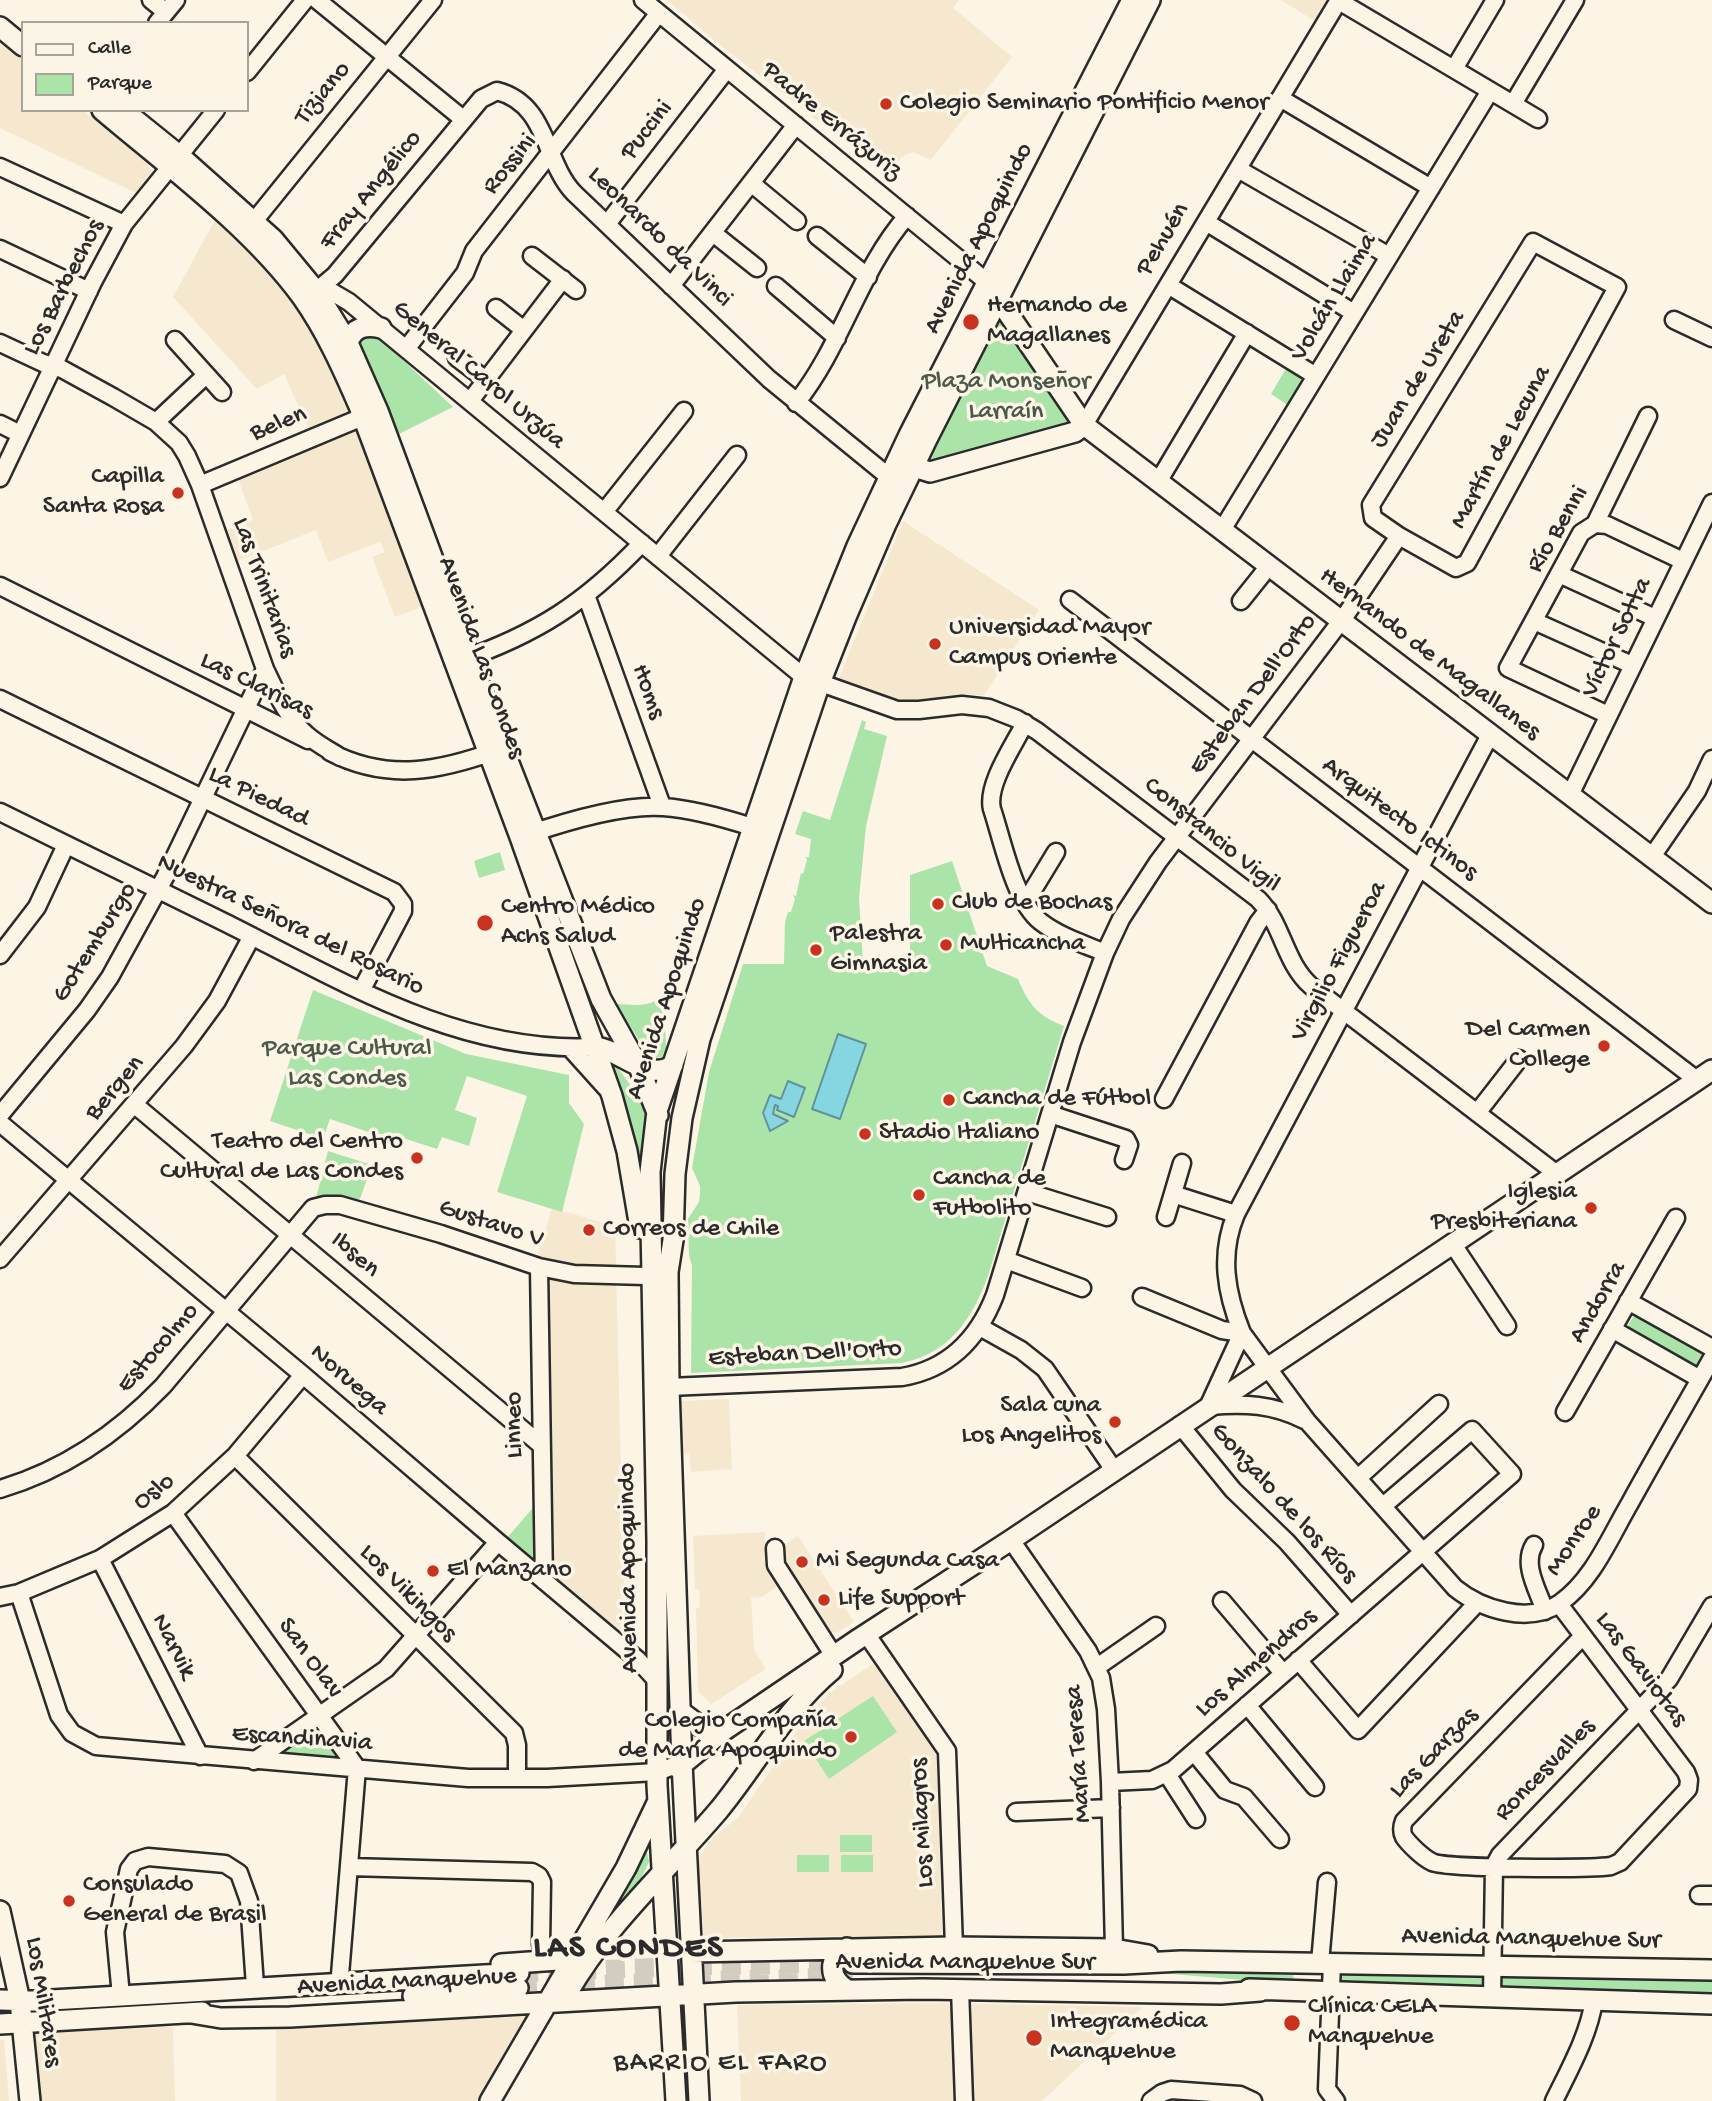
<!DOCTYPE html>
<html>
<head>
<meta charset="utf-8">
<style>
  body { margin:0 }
  #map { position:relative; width:1712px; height:2101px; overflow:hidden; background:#fcf5e5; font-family:"Gochi Hand",sans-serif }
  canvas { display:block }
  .legend { position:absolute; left:21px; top:21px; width:228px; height:91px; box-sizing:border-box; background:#fcf5e5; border:2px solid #a8a49b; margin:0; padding:9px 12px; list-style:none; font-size:21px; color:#2b2b2b }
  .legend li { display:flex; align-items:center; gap:14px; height:35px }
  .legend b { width:35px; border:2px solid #a8a49b }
</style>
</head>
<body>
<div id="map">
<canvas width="1712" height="2101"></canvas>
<ul class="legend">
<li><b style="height:9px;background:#fcf5e5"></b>Calle</li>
<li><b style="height:19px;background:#abe4a8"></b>Parque</li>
</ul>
</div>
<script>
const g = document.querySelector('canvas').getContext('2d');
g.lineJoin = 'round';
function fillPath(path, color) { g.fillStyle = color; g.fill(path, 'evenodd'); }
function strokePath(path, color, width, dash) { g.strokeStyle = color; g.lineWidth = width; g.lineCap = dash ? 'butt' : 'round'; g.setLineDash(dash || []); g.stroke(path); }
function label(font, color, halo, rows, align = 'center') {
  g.font = font + ' "Gochi Hand",sans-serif'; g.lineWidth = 7; g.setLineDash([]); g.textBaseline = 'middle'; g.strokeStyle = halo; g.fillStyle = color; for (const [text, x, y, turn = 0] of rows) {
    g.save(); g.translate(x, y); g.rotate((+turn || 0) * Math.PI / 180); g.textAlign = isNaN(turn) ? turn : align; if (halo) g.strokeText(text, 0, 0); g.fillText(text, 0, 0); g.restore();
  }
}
const built = new Path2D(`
  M667 0H959L953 8 1012 57 931 160 913 152 907 154 901 158 890 177 715 41Z
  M1281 0H1332L1318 23Z
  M0 43 23 61V110H83L148 164 151 170 149 178 138 194 0 128Z
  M216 218 252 250 308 319 353 412 310 432 284 374 257 389 173 297Z
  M354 427 358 428 427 605 395 617 372 557 385 552 380 542 328 562 316 530 233 563 221 532 253 520 237 476Z
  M903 521 1039 610 984 695 950 696 903 701 875 694 839 678Z
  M552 1208 615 1226 625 1635 546 1575 533 1271Z
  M729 1399 732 1469 691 1472 689 1454 683 1453 681 1401Z
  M765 1532 766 1568 778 1586 762 1597 751 1598 754 1650 766 1669 711 1704 698 1691 696 1608 700 1607 699 1589H695L693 1536Z
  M798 1536 854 1622 836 1633 830 1632 787 1565 789 1562 784 1559 783 1546Z
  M876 1662 937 1752 942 1935 704 1938 698 1864 700 1855 714 1836 738 1818 801 1725 828 1694Z
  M939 2003 1143 2007 1042 2101H741L737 2005Z
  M529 2015 478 2101H276V2025Z
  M173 2027 175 2101H36L33 2034 38 2029Z
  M4 2039 9 2101H0V2040Z`);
const green = new Path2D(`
  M998 313 1070 416 1067 426 937 465 926 460Z
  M373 332 453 407 397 435 359 343 362 335Z
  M1288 365 1309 378 1291 407 1271 394Z
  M862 720 866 722 864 729 887 736 866 826 859 898 863 962 910 961V875L952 861 987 966 1018 979C1029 1005 1038 1016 1064 1026L988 1276C972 1319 950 1353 902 1363L691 1373 692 1266 689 1255 688 1219 699 1202 700 1195V1186L692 1168 709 1072 743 964H784L785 922 788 912H791L795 899 793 895 796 896 801 873 803 874 807 860 806 857H809L811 839 795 834 803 811 830 820Z
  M500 852 505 870 479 878 474 861Z
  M313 990 466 1054 569 1075V1103L584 1124 562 1212 497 1192 527 1096 467 1076 455 1110 477 1118 469 1146 442 1137 437 1149 394 1135 392 1140 330 1119 323 1139 270 1121Z
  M657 1000 663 1001 664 1004 666 1047 662 1057 655 1058 650 1056 615 1004C629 1004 643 1008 657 1000Z
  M607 1053 634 1090 647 1117 644 1197Z
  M328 1151 372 1165 360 1199 316 1198Z
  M1636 1312 1704 1350 1695 1366H1691L1628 1330V1326Z
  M537 1503V1561L535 1562 506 1539Z
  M873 1696 897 1732 829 1779 804 1741Z
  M318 1725 345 1760 274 1756Z
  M840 1835H872V1852H840Z
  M645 1852H647L649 1862 640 1880 596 1937Z
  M797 1855H829V1872H797Z
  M841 1855H873V1872H841Z
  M1136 1968 1293 1975 1294 1980 1315 1981V1986L1136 1971Z
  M1341 1973 1712 1978V1993L1341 1988Z`);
const water = new Path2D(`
  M838 1034 866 1044 840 1119 812 1109Z
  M788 1081 805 1088 794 1117 777 1110 778 1106 775 1105 773 1114 788 1121 770 1131 763 1113 770 1095 781 1099Z`);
const majorTunnel = new Path2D(`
  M519 1973 687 1966 849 1963
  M518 1988 688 1981 853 1977`);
const minor = new Path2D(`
  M151 0 166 12
  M317 0 463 119
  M643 0 987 282
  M1339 1 1538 119
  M157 23 176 0
  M1454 69 1495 0
  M247 72 305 0
  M1280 98 1431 188
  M1513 104 1575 0
  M0 167 124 224
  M1238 169 1389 256
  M751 183 797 221
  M255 220 433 0
  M1206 222 1354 313
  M607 224 727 69
  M713 233 757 268
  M817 236 868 277
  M1533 242 1617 287 1467 563 1456 568 1399 536 1373 518 1371 505Z
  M0 249 89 291
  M532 256 576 290
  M1168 285 1316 376
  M671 286 796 125
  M776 286 837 338
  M316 291 332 292 349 302 804 677 897 710H919L962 705 989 708 1017 719 1037 731 1258 899C1283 924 1284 962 1311 986L1557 1174
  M316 291 335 275 481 99 497 91C548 104 544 162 574 193L769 379 889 477
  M496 308 524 330
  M1674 320 1712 338
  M175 340 222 392
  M0 343 43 363 62 369 113 397 156 422 179 443 187 456 200 485 265 669C276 692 287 718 307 735 317 744 329 750 340 757
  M406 349 465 273 474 251 659 13
  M457 358 486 380
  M470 401 563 279
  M796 403C842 346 859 271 907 216
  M156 422 206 375
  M0 424 20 434
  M1084 425 1339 0
  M0 478 93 282 124 224 216 110
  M1158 482 1247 333
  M200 485 372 413
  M604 512 684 411
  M1595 524 1607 525 1683 561
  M1222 530 1490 91
  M658 556 737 455
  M1559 574 1655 618
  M0 586 308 740
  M586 595 662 806
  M1070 600 1697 1080
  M1241 601 1269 566
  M1534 621 1632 665
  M459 661C537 634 585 603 642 543
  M0 699 394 892 403 904V911L361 991
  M1608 715 1508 668 1581 533 1595 524 1648 416
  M1025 723C1014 745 986 785 992 809 1003 842 1014 901 1041 922 1059 936 1084 944 1105 953
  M1490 735 1236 1214C1219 1255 1226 1293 1242 1333L1307 1421 1455 1588C1481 1609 1529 1625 1560 1603 1593 1580 1610 1537 1630 1503 1657 1454 1685 1406 1712 1358
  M330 752C388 782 440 771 498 750
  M1570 795 1712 503
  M0 812C76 849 152 886 228 924 343 982 461 1054 595 1047
  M526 835C564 822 624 804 663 807 693 809 724 818 752 827
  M1651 858 1697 791 1712 759
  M1025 903 1056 852
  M0 955 37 907 66 845
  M570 1048 606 1088
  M1164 1099 1258 923 1268 910
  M135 1105 541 1445
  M1477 1113 1519 1059
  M1050 1114 1126 1139 1129 1145 1124 1160
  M0 1115 87 1010 110 977 165 877 265 669
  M0 1123 303 1375 498 1542 637 1659 658 1682
  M1027 1192 1107 1217
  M1173 1194 1236 1214
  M1166 1217 1182 1163
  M1452 1243 1507 1326
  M0 1259 184 1046 217 1001 252 936
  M1006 1260 1082 1288
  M539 1267 544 1581
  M1142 1297 1222 1330 1242 1333
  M1628 1301 1712 1348
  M980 1327 1021 1350 1045 1369 1114 1470
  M1612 1329 1700 1379
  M669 1387 902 1377C949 1369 978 1339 995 1295L1072 1042 1105 953 1121 919 1158 862 1347 613 1399 536
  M1210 1406C1244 1403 1273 1404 1304 1420
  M1208 1407 1242 1333
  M1565 1412 1676 1218
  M1180 1425 1233 1490 1287 1542 1351 1615
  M235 1456 514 1733 517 1745V1778
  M1358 1478 1439 1404
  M0 1489C64 1470 117 1434 163 1386L313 1208 325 1205H340L441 1234 539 1267 574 1274 645 1276
  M173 1513 357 1768 340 1975
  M1011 1540 1088 1651 1101 1678 1106 1709 1110 1782 1114 1949
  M1534 1545C1522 1565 1538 1590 1545 1611
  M775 1548 776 1565 834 1656
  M100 1559 200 1756
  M19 1593 59 1715 72 1733 96 1746 468 1778H547L657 1772 682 1763
  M0 1597 19 1593 100 1559 173 1513 235 1456 303 1375
  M1222 1601 1283 1673
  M1559 1604 1686 1772 1689 1780 1688 1789 1620 1862 1611 1866C1590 1869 1445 1869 1432 1862 1423 1858 1409 1844 1404 1837 1401 1831 1402 1826 1404 1821L1583 1636
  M867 1635 947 1751 954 1947
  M1298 1660 1358 1730 1477 1603
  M1097 1667 1156 1626
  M1247 1705 1315 1787
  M1194 1752 1225 1790 1244 1797 1280 1839
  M254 1761 386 1669 498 1542
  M1167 1774 1196 1819
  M1110 1782 1152 1780 1173 1770 1512 1474 1472 1430 1383 1506
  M1016 1812 1111 1808
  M349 1867 532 1872 539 1876 542 1882 541 1945
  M1699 1895H1712
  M1320 1963 1327 1882
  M1332 1963 1327 2089 1336 2101
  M960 1989 964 2101
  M121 1996 115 1932 129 1869 135 1861 148 1857 225 1864 239 1873 249 1901 255 1986
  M1492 1997 1494 1866 1500 1855 1669 1679 1712 1606
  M1151 2101 1162 2093 1171 2090 1240 2095 1253 2101
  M1554 2101C1569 2070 1589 2035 1594 2000`);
const major = new Path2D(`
  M0 27 23 46
  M102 110C168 166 251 227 302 297 326 331 343 369 359 406L520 837 612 1096 627 1151 640 1228
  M123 110 180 156 273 239 316 291 348 343 378 411 503 748 601 999 639 1067 658 1115
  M993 291 1084 425 1712 903
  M348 343C353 327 366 324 381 328
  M914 467 930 472 1075 432 1084 425
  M595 1047C622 1050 647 1083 673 1065
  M680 1711 700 1726 723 1731
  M678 1768 723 1731 857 1640 1011 1540 1712 1070
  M0 1911 20 2001 30 2101
  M691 1952 954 1947 1114 1949 1148 1955
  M853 1963 1124 1964 1181 1961 1712 1970
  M501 1964 572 1959
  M846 1989C829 1978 827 1958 847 1948
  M1249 1989 1712 2004
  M568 1992C608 1923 667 1871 718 1811 757 1764 784 1710 832 1670
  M413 1996 518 1988
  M0 2000 34 2001 519 1973
  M191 2013 221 2018 290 2017 736 1992 923 1989 1221 1994 1260 1991
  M0 2024 202 2012
  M490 2101 626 1868 657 1803
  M676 2101 657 1785V1541L650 1172 657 1111 804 677 857 546 909 435 1132 0
  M699 2101 682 1763 669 1387 668 1272 673 1240 675 1174 682 1118 700 1039 820 683 846 617 886 524 927 439 1150 0`);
const markers = [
  [886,104,7,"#c8321e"],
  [971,322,9,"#c8321e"],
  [178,493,7,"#c8321e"],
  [935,644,7,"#c8321e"],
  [938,904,7,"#c8321e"],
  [485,923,9,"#c8321e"],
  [946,945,7,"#c8321e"],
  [816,950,7,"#c8321e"],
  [1604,1046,7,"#c8321e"],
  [949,1100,7,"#c8321e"],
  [865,1134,7,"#c8321e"],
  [417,1158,7,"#c8321e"],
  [919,1195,7,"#c8321e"],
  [1591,1208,7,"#c8321e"],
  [589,1230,7,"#c8321e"],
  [1115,1422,7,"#c8321e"],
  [802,1562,7,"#c8321e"],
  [433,1571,7,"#c8321e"],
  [824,1600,7,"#c8321e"],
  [851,1737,7,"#c8321e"],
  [69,1901,7,"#c8321e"],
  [1292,2023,9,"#c8321e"],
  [1034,2038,9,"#c8321e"]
];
const streetNames = [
  ["Tiziano",324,94,-51],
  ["Padre Errázuriz",831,122,39],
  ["Puccini",648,131,-52],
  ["Rossini",511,165,-51],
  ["Fray Angélico",372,191,-51],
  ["Leonardo da Vinci",659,238,44],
  ["Avenida Apoquindo",980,239,-63],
  ["Pehuén",1164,240,-59],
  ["Los Barbechos",65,288,-63],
  ["Volcán Llaima",1335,298,-59],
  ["General Carol Urzúa",478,376,40],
  ["Juan de Ureta",1419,380,-58],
  ["Belen",279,425,-22],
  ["Martín de Lecuna",1502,448,-61],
  ["Río Benni",1559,530,-59],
  ["Las Trinitarias",263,588,70],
  ["Víctor Sotta",1618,638,-64],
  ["Hernando de Magallanes",1429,655,37],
  ["Avenida Las Condes",480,658,70],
  ["Las Clarisas",256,687,26],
  ["Homs",647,692,70],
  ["Esteban Dell'Orto",1254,695,-53],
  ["La Piedad",258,798,26],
  ["Arquitecto Ictinos",1399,820,37],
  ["Constancio Vigil",1211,836,39],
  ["Nuestra Señora del Rosario",290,926,26],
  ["Gotemburgo",96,943,-58],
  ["Virgilio Figueroa",1340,962,-62],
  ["Avenida Apoquindo",668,999,-72],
  ["Bergen",116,1089,-50],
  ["Gustavo V",491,1225,18],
  ["Ibsen",354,1256,40],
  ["Andorra",1599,1303,-60],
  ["Estocolmo",159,1349,-49],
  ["Esteban Dell'Orto",805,1355,-3],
  ["Noruega",348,1381,41],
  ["Linneo",516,1425,-91],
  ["Oslo",155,1493,-38],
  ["Gonzalo de los Ríos",1283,1504,48],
  ["Monroe",1575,1541,-56],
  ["Avenida Apoquindo",630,1568,-91],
  ["Los Vikingos",407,1594,45],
  ["Narvik",172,1647,63],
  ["San Olav",309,1659,54],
  ["Los Almendros",1257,1664,-41],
  ["Las Gaviotas",1640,1670,53],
  ["Escandinavia",302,1740,4],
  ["María Teresa",1080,1754,-94],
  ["Las Garzas",1435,1754,-46],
  ["Roncesvalles",1546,1771,-46],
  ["Los Milagros",924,1823,-93],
  ["Avenida Manquehue Sur",1531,1940,1],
  ["Avenida Manquehue Sur",965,1964],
  ["Avenida Manquehue",407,1983,-3],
  ["Los Militares",42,2002,81]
];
const poiNames = [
  ["Colegio Seminario Pontificio Menor",900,104],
  ["Hernando de",987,307],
  ["Magallanes",987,337],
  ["Capilla",164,478,"right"],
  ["Santa Rosa",164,508,"right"],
  ["Universidad Mayor",949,629],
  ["Campus Oriente",949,659],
  ["Club de Bochas",952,904],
  ["Centro Médico",501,908],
  ["Achs Salud",501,938],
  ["Palestra",830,935],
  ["Gimnasia",830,965],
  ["Multicancha",960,945],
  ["Del Carmen",1590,1031,"right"],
  ["College",1590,1061,"right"],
  ["Cancha de Fútbol",963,1100],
  ["Stadio Italiano",879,1134],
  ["Teatro del Centro",403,1143,"right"],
  ["Cultural de Las Condes",403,1173,"right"],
  ["Cancha de",933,1180],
  ["Futbolito",933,1210],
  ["Iglesia",1577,1193,"right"],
  ["Presbiteriana",1577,1223,"right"],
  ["Correos de Chile",603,1230],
  ["Sala cuna",1101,1407,"right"],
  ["Los Angelitos",1101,1437,"right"],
  ["Mi Segunda Casa",816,1562],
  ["El Manzano",447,1571],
  ["Life Support",838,1600],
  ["Colegio Compañía",837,1722,"right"],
  ["de María Apoquindo",837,1752,"right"],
  ["Consulado",83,1886],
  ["General de Brasil",83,1916],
  ["Clínica CELA",1308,2008],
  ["Manquehue",1308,2038],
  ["Integramédica",1050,2023],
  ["Manquehue",1050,2053]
];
const parkNames = [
  ["Plaza Monseñor",1006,383],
  ["Larraín",1006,413],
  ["Parque Cultural",347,1050],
  ["Las Condes",347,1080]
];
const neighbourhoodNames = [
  ["BARRIO EL FARO",721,2065]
];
const districtNames = [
  ["LAS CONDES",629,1950]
];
fillPath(built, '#f5e8ce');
fillPath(green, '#abe4a8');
fillPath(water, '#86d6e2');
strokePath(water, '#629299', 2);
strokePath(majorTunnel, '#d2cdc0', 19, [19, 10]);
strokePath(minor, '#2b2b2b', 21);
strokePath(major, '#2b2b2b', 24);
strokePath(minor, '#fcf5e5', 16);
strokePath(major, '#fcf5e5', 19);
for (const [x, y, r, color] of markers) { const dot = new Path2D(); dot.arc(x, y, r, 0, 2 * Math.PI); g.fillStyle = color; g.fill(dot); strokePath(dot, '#fcf5e5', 2.5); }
label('26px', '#2b2b2b', '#fcf5e5', streetNames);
label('26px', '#2b2b2b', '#fcf5e5', poiNames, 'left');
label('26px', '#4b594a', '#fcf5e5', parkNames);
g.letterSpacing = '2px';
label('28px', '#2b2b2b', '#fcf5e5', neighbourhoodNames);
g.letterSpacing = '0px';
g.letterSpacing = '2px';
label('bold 33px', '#2b2b2b', '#fcf5e5', districtNames);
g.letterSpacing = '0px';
</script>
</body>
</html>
